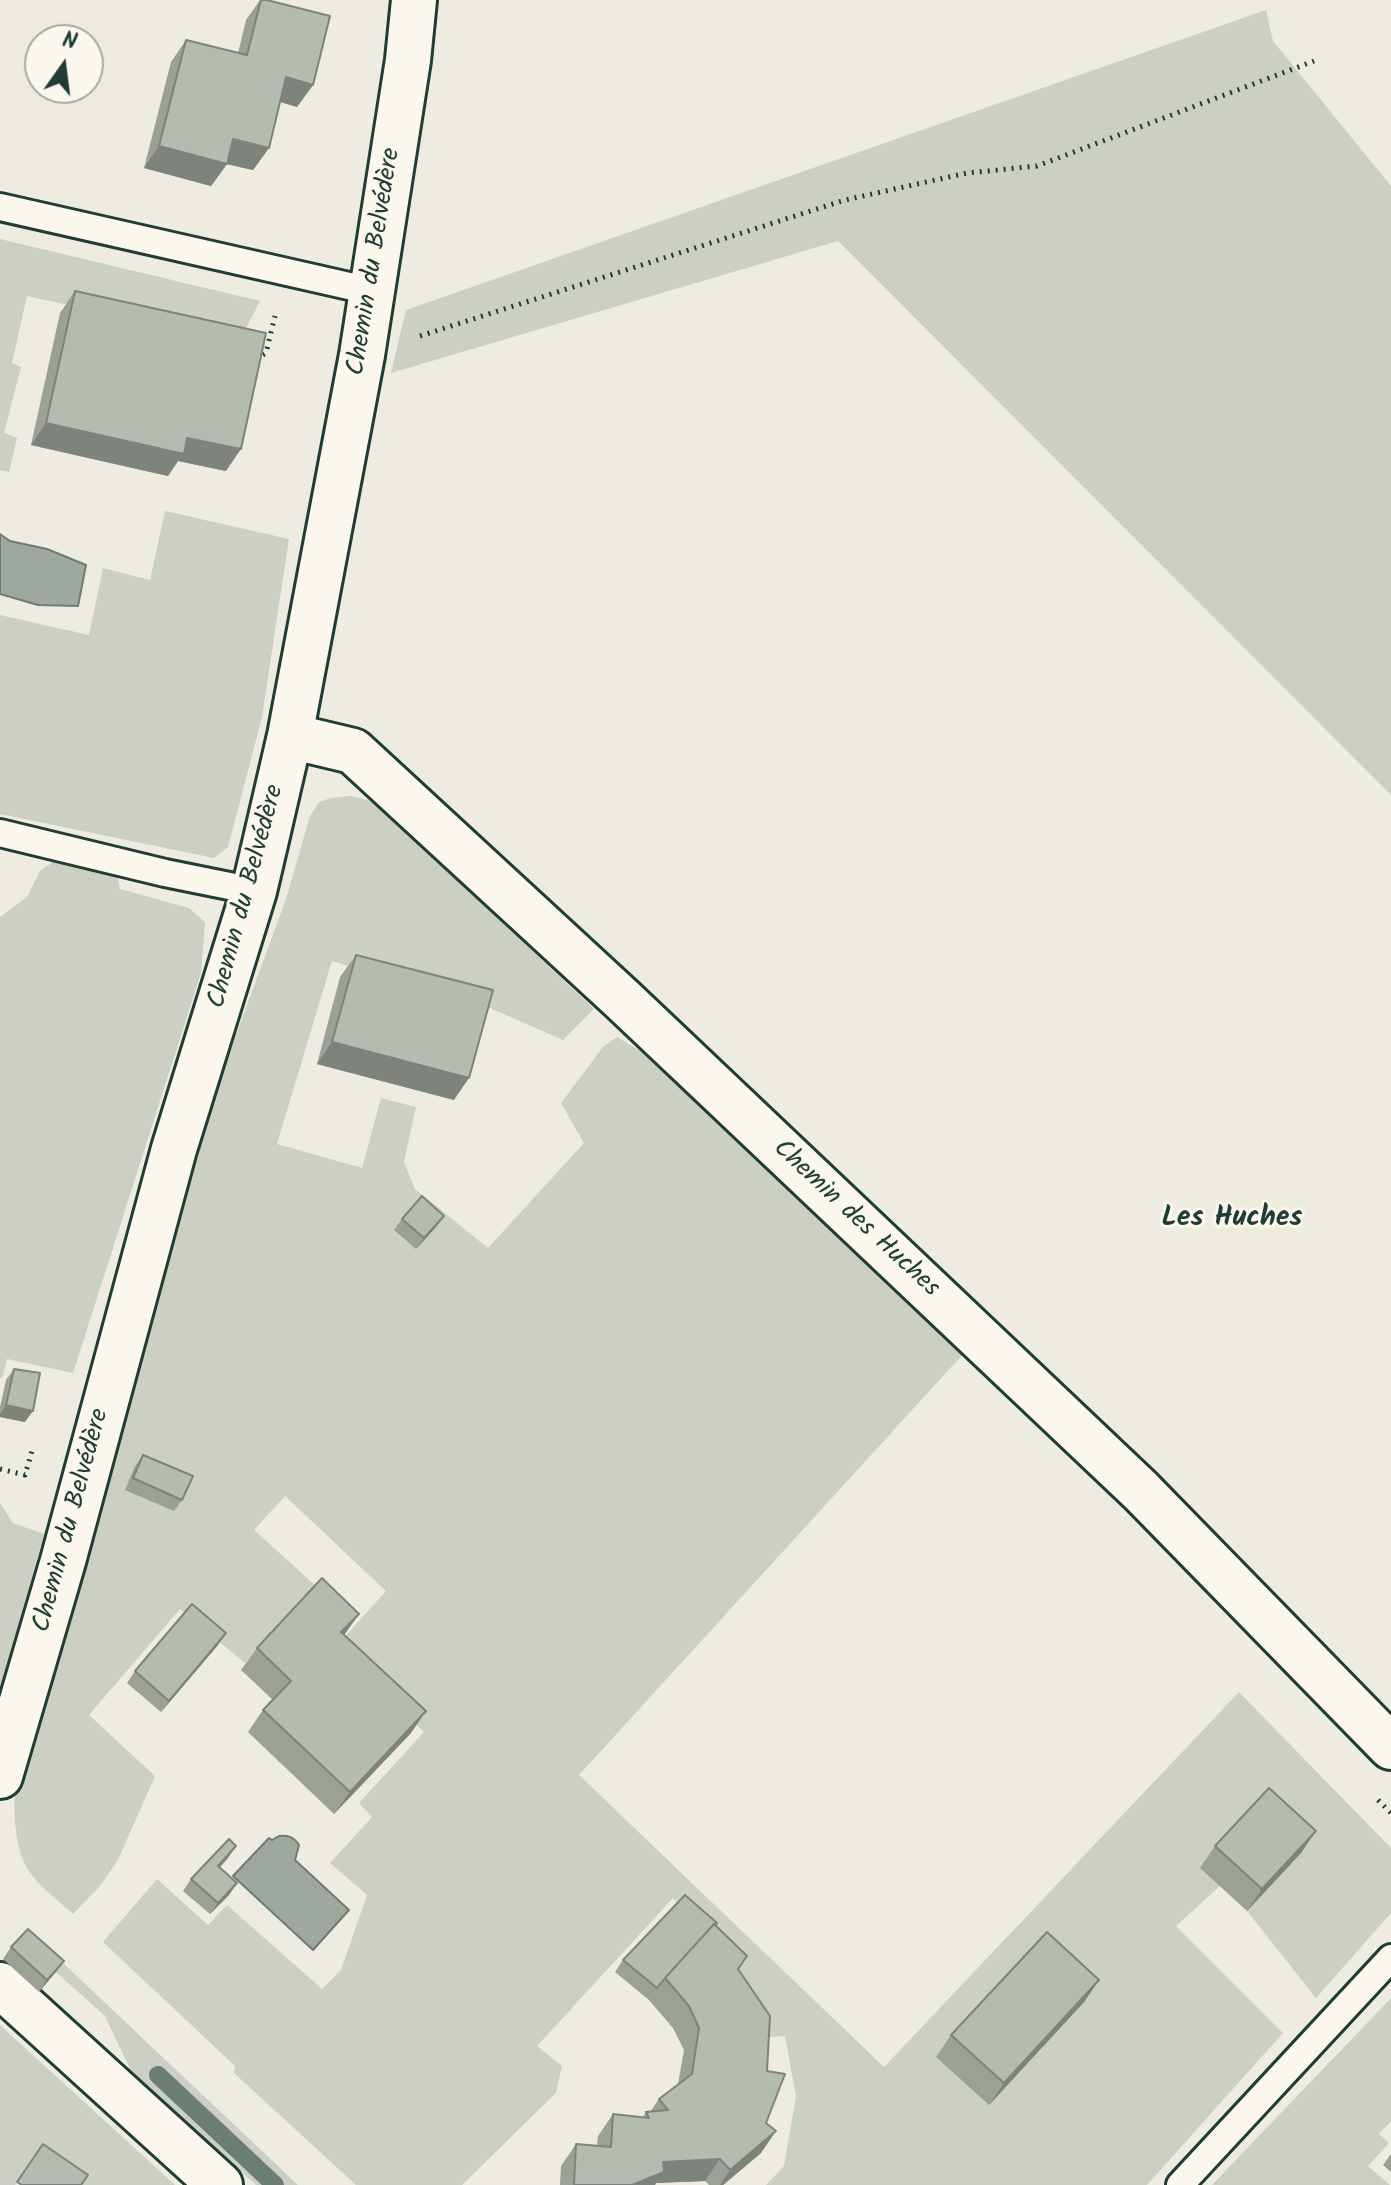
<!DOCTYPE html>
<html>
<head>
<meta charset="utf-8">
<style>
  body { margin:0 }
  #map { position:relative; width:1391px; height:2185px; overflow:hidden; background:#eeece1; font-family:Kalam,sans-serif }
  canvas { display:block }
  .north { position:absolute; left:24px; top:24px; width:80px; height:80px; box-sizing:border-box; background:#fbf7ec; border:2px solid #a3ada2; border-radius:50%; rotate:14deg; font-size:22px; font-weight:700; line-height:32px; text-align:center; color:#1f3d34 }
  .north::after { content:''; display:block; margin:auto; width:28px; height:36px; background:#1f3d34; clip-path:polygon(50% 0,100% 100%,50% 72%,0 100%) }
</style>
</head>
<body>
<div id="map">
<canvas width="1391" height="2185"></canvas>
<div class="north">N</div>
</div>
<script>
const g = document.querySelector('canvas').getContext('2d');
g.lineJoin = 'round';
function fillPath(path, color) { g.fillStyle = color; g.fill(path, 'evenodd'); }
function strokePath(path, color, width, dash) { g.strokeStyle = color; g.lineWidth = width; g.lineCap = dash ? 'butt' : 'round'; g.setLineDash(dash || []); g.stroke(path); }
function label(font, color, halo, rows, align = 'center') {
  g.font = font + ' Kalam,sans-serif'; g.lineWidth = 6; g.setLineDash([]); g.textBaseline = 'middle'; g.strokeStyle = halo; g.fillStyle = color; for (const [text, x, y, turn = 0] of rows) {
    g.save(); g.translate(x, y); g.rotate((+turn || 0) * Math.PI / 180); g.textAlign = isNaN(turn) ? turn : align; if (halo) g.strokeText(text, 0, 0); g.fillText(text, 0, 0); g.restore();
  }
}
const green = new Path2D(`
  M1266 10 1273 41 1391 186V795L838 241 391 373 406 310Z
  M0 239 260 301 239 342 27 296 12 363 21 367 4 433 17 438 9 472 0 470Z
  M165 511 289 539 262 717 228 847 214 858 0 814V615L89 635 103 568 150 580Z
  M351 796 368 800 385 812 594 1009 563 1040 490 1008 332 961 277 1144 362 1168 381 1098 416 1107 404 1162 415 1189 488 1248 584 1143 561 1103 603 1047 617 1037 659 1062 965 1352 579 1775 884 2067 1239 1692 1391 1848V1913L1316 1998 1247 1911 1300 1854 1220 1886 1176 1926 1283 2033 1147 2185H766L784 2166 796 2096 785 2036 754 2038 712 1930 673 1898 537 2046 562 2066 556 2093 462 2185H356L234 2073 235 2066 103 1942 157 1879 208 1925 227 1905 322 1989 341 1970 367 1895 330 1863 372 1817 359 1803 424 1732 333 1650 386 1591 285 1496 254 1530 316 1586 245 1663 180 1609 89 1715 155 1776 118 1860 100 1886 73 1914C59 1901 42 1889 31 1874 16 1855 13 1816 15 1793L106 1480 193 1152 286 899 310 816 319 802 331 798Z
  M53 862 117 875 120 889 189 908 205 922 201 973 73 1373 7 1359 2 1378H0V917L27 897 40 871Z
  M0 1503 13 1523 44 1534 0 1689Z
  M28 1930 298 2185H256L132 2073 105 2016 20 1940Z
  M1391 1998V2121L1379 2134 1389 2143 1368 2166 1390 2185H1212Z
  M0 2025 175 2185H78L36 2156 15 2185H0Z`);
const water = new Path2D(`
  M0 534 10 541 47 549 86 565 78 606 38 605 0 594Z
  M279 1836C288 1835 294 1837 299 1845L295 1860 349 1910 313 1950 233 1876 269 1838 272 1840Z`);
const stream = new Path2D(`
  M158 2075 275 2185`);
const path = new Path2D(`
  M420 336 845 200 967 173 1037 166 1314 61
  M256 359 266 353 275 316
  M0 1469 25 1475 32 1451
  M1378 1800 1391 1813`);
const lane = new Path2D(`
  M0 207 371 291
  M0 833 165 873 254 891
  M1180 2185 1391 1958`);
const street = new Path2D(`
  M290 736 353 751 623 1000 1141 1491 1391 1747
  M0 1776 63 1561 174 1149 254 891 265 844 290 736 362 355 408 60 414 0
  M0 1985 220 2185`);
const wall = new Path2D(`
  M260 0H267L313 85 297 107 280 102 269 148 253 170 227 164 211 186 144 168 171 62 186 40 238 53 246 20Z
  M75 291 226 471 178 461 168 476 31 445 60 313Z
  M356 955 454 1100 317 1064 340 977Z
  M402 1219 436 1227 416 1249 394 1230Z
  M14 1369 25 1422 0 1417V1407L6 1380Z
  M143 1455 182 1500 174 1511 125 1490 135 1466Z
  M359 1614 344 1635 411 1733 334 1814 248 1732 263 1710 273 1700 241 1670 257 1648Z
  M226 1633 218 1645 161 1712 127 1683 135 1671Z
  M1215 1846 1301 1853 1247 1911 1200 1868Z
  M228 1858 219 1868 229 1895 210 1914 183 1891 191 1879Z
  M716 1925 738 1969 767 2071 766 2123 761 2153 723 2185H709L705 2181 656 2183 655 2185H560L561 2166 576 2144 597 2146 598 2136 613 2114 643 2117 646 2112H650L659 2099 678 2084 684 2050 673 2028 649 2000 615 1972 623 1960Z
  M11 1947 64 1961 39 1992 3 1959Z
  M1099 1980 1084 2002 989 2105 936 2057 951 2035Z
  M1391 2154V2172L1383 2165Z`);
const shadedWall = new Path2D(`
  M286 77 313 85 297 107 271 99Z
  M233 139 269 148 253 170 222 163 227 164 211 186 144 168 159 146Z
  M46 423 187 438 241 449 226 471 178 461 168 476 31 445Z
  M332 1042 469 1078 454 1100 317 1064Z
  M444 1216 436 1227 416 1249 424 1238Z
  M6 1405 33 1411 25 1422 0 1417V1414Z
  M359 1614 344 1635 341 1632Z
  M226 1633 218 1645 161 1712 169 1701Z
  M426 1711 411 1733 334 1814 350 1792Z
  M1316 1831 1301 1853 1247 1911 1262 1889Z
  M236 1846 228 1858 210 1878 218 1866Z
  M237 1883 229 1895 210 1914 218 1903Z
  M64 1961 56 1972 39 1992 47 1980Z
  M1099 1980 1084 2002 989 2105 1004 2083Z
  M776 2131 761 2153 723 2185H720L730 2170Z
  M720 2159 705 2181 656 2183 655 2185H632L663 2162Z`);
const building = new Path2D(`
  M261 0H267L330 16 313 85 286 77 269 148 233 139 227 164 159 146 186 40 247 55Z
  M75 291 266 333 241 449 187 438 184 454 46 423Z
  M356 955 493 990 469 1078 332 1042Z
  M422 1196 444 1216 424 1238 402 1219Z
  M14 1369 40 1373 33 1411 6 1405Z
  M143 1455 193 1476 182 1500 133 1478Z
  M322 1578 359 1614 341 1632 426 1711 350 1792 263 1710 291 1681 257 1648Z
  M192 1604 226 1633 169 1701 135 1671Z
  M1269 1788 1316 1831 1262 1889 1215 1846Z
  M229 1839 236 1846 218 1866 237 1883 218 1903 191 1879Z
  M685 1895 717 1923 715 1925 714 1924 665 1978 657 1988 623 1960Z
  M714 1924 747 1956 738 1969 770 2016 767 2071 785 2074 766 2123 776 2131 730 2170 720 2159 663 2162 664 2172 632 2185H574L576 2144 611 2147 613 2114 649 2118 646 2112 668 2110 659 2099 692 2074 699 2028 689 2006 665 1978Z
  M28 1929 64 1961 47 1980 11 1947Z
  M1047 1932 1099 1980 1004 2083 951 2035Z
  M43 2144 88 2175 81 2185H22L17 2182Z`);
const streetNames = [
  ["Chemin du Belvédère",376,262,-81],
  ["Chemin du Belvédère",248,897,-75],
  ["Chemin des Huches",855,1220,43],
  ["Chemin du Belvédère",73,1521,-75]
];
const neighbourhoodNames = [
  ["Les Huches",1232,1220]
];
fillPath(green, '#cbcfc4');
fillPath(water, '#9fa89f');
strokePath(water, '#6c7d74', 2);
strokePath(stream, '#6c7d74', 18);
strokePath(lane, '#1f3d34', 32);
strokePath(street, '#1f3d34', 50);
strokePath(path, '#1f3d34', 5, [2, 6]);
strokePath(lane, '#fbf7ec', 26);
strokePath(street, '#fbf7ec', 44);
fillPath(wall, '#9ba197');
fillPath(shadedWall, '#7e837b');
fillPath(building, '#b4bbb0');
strokePath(building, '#7e837b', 2);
label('26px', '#1f3d34', '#fbf7ec', streetNames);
label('bold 28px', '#1f3d34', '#fbf7ec', neighbourhoodNames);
</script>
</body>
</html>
